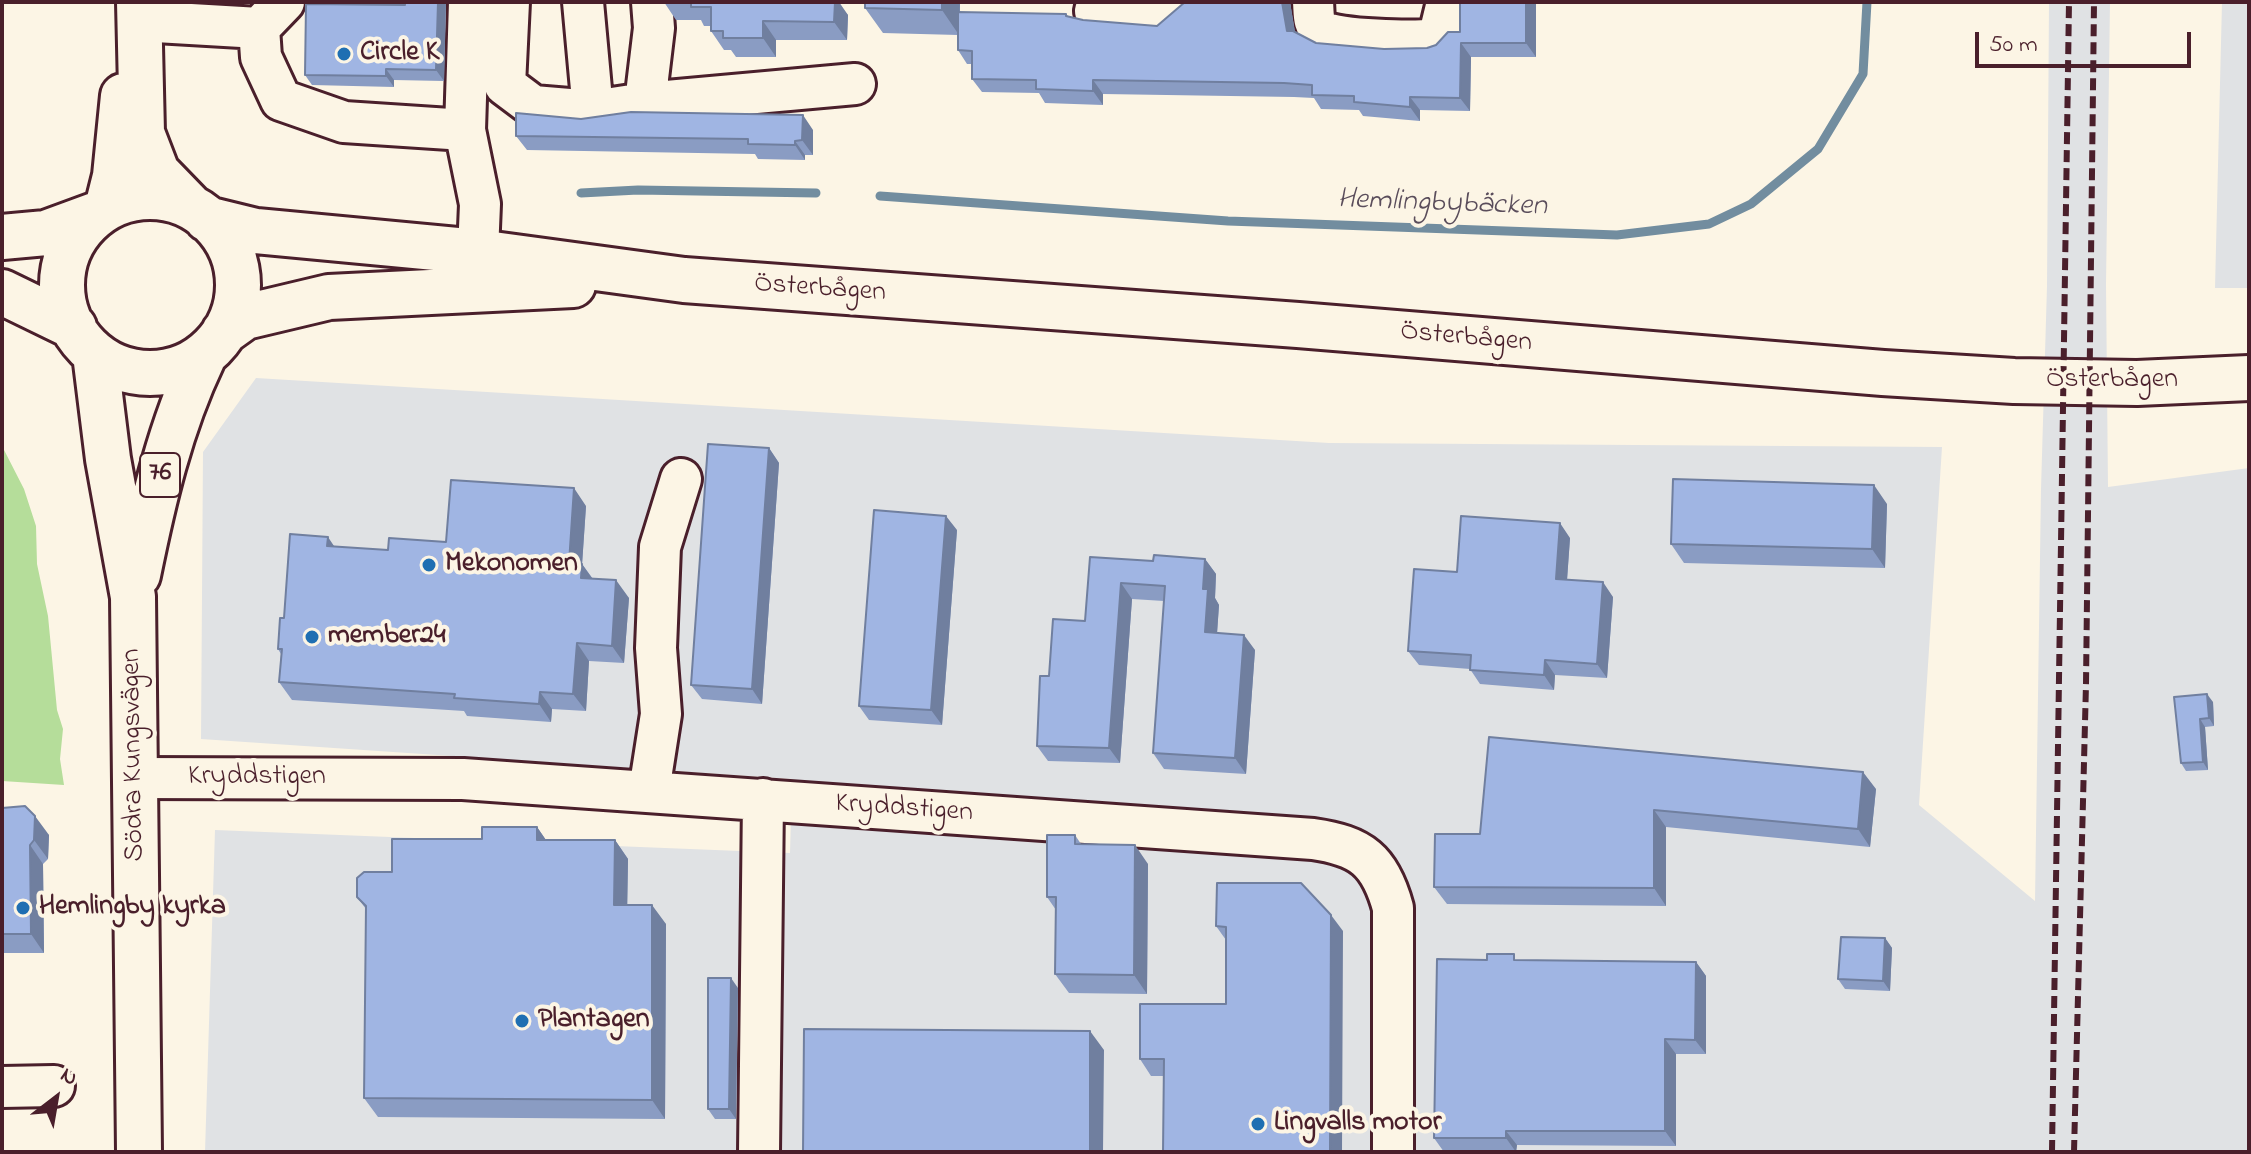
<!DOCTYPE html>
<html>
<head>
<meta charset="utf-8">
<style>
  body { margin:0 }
  #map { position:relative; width:2251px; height:1154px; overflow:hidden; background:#fcf5e5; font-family:"Indie Flower",sans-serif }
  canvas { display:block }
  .frame { position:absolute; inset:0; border:4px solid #4a1f2b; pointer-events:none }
  .north { position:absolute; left:16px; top:1058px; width:80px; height:80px; -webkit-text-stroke:6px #fcf5e5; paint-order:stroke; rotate:31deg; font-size:22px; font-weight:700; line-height:32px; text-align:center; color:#4a1f2b }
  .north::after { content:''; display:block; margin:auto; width:28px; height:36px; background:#4a1f2b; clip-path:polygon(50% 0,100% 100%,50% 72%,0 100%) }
  .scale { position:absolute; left:1975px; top:32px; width:216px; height:36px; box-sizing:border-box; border:4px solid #4a1f2b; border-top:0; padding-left:10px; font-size:24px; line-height:28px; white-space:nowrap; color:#4a1f2b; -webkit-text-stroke:6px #fcf5e5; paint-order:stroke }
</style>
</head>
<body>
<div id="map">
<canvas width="2251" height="1154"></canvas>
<div class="frame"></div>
<div class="north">N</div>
<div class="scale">50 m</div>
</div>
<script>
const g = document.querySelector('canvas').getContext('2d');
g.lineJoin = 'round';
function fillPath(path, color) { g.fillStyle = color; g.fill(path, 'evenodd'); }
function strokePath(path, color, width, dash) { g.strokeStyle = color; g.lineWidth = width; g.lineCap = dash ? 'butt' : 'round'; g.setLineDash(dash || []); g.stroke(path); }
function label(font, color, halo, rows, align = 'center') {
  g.font = font + ' "Indie Flower",sans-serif'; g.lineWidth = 8; g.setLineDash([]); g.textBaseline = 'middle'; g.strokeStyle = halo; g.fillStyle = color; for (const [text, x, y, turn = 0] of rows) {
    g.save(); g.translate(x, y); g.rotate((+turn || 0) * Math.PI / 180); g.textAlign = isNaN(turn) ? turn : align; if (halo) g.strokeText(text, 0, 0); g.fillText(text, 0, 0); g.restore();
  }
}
const built = new Path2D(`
  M2049 2H2110L2106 284 2108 487 2249 468V1152H205L215 830 790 853 792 779 201 739 203 452 256 378 1329 443 1942 447 1919 805 2035 901 2041 489 2047 286Z
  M2222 2H2249V288H2215Z`);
const green = new Path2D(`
  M2 446 24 489 36 526 37 564 48 616 57 710 63 729 60 759 64 785 2 781Z`);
const stream = new Path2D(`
  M581 193 638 190 816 193
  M880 196 1228 221 1617 235 1709 224 1751 204 1818 149 1863 74 1867 2`);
const minor = new Path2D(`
  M284 2 259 28 261 57 281 100 344 122 465 130
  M469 2 465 130 480 204 478 252
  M509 2 505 85 533 106 593 111 645 103 855 84
  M583 2 593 111
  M1313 2C1314 12 1312 25 1322 31 1336 40 1415 42 1434 39L1440 31 1447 2
  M1095 11 1160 18 1177 2
  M139 21 259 28
  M645 103 654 28 652 2
  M135 778 463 779 1313 839C1361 846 1380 860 1393 908V1152
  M649 791 661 714 656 648 660 547 681 479
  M2 1087 54 1086
  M759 1152 763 799`);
const major = new Path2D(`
  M139 2 142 133 157 172 189 205
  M62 285a88 88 0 1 1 176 0a88 88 0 1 1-176 0Z
  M107 208 115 176 123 96
  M207 219 256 231 478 252 684 280 1298 325 1883 373 2014 381 2137 383 2249 378
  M2 237 46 233 95 215
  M2 292 74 327
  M224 332 245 317 329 297 573 285
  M95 354 108 459 133 597 139 1152
  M138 575C153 501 170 427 203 358`);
const rail = new Path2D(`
  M2052 1152 2069 2
  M2074 1152 2086 684 2094 2`);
const wall = new Path2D(`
  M405 2H446L444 81 394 80V87L312 85 305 75 405 5Z
  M664 2H835L848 15 847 40H776V57H736L731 50H724L711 31V26H704L701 20H676Z
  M865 2H960V12L1066 14 1068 16 1083 20 1157 26 1184 4 1290 2 1295 32 1316 43 1384 49 1427 48 1436 45 1460 32 1536 2V57H1471L1470 111 1420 110V121L1363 116 1359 110 1321 109 1314 98 1294 97 1103 94V105L1045 103 1039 93 982 92 972 79V64H967L958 50V35L883 33 865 8Z
  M581 119 813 130V155H805V160L758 159 755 154 527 150 516 136Z
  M769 448 779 463 762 704 702 699 691 685Z
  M1887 504 1885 568 1684 563 1671 544Z
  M586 506 582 564 593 579 629 598 624 663 589 661 586 711 552 709 551 722 467 716 464 711 292 700 279 682 281 654 278 649 284 618 388 550 446 542Z
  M957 530 942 725 869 720 859 706Z
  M1570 538 1567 580 1613 597 1607 678 1555 675 1554 690 1480 684 1470 669 1419 665 1408 651 1457 572Z
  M1090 557 1153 561 1205 559 1216 574 1215 598 1219 605 1217 633 1255 650 1246 774 1164 769 1153 753 1164 601 1132 599 1120 763 1048 761 1037 746 1049 676 1085 621Z
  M2174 697 2213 702 2214 726 2205 727 2208 770 2186 771 2181 763Z
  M1489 737 1876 789 1870 847 1666 827V906L1447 904 1434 887 1480 834Z
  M2 808 49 835 48 859 43 864 44 953H2Z
  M537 827 546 840H615L628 859 627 905 666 924 665 1119 378 1117 364 1098 366 909 357 897 392 872 482 839Z
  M1075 835 1081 844 1148 864 1147 994 1069 993 1055 974 1056 910 1047 897Z
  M1216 926 1343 931 1163 1076H1151L1140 1059 1226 1004V940Z
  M1885 938 1892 948 1890 991 1845 989 1838 979Z
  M1487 960 1696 962 1706 976V1054H1676V1146L1517 1145 1516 1152H1444L1434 1138Z
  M738 988 736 1119H715L708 1109Z`);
const shadedWall = new Path2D(`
  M438 2H446L444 81 436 70Z
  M835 2H839L848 15 847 40 834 22Z
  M942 2H960L959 35 942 10Z
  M1282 2H1290L1297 45 1287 31Z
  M1526 2H1536V57L1526 43Z
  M763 21 776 40V57L763 38Z
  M1461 43 1471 57 1470 111 1460 98Z
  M386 69 394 80V87L386 76Z
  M1093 80 1103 94V105L1093 91Z
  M1410 97 1420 110V121L1410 107Z
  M803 115 813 130V155L802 140Z
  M795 141 805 155V160L795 145Z
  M769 448 779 463 762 704 752 689Z
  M1874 485 1887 504 1885 568 1872 549Z
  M574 488 586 506 581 580 569 563Z
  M946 516 957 530 942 725 931 710Z
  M1560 523 1570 538 1566 594 1556 579Z
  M328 537 340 555 327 546Z
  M1205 559 1216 574 1215 598 1219 605 1216 648 1205 632 1203 589Z
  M582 564 594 581 581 578Z
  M616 580 629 598 624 663 612 646Z
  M1603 582 1613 597 1607 678 1597 664Z
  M1121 583 1132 599 1120 763 1109 748Z
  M1244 635 1255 650 1246 774 1235 758Z
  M577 643 589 661 586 711 573 694Z
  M1545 660 1555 675 1554 690 1544 675Z
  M540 692 552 709 551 722 539 704Z
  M2207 694 2213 702 2214 726 2209 718Z
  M2200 719 2205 727 2208 770 2203 762Z
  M1863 772 1876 789 1870 847 1858 829Z
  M1654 810 1666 827V906L1654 888Z
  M35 816 49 835 48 859 34 840Z
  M537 827 550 846 537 840Z
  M615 840 628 859 627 924 614 905Z
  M30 845 43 864 44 953 31 934Z
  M1135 845 1148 864 1147 994 1134 975Z
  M652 905 666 924 665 1119 652 1100Z
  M1331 915 1343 931 1342 1152H1330Z
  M1885 938 1892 948 1890 991 1883 981Z
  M1696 962 1706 976V1054L1695 1040Z
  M731 978 738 988 736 1119 729 1109Z
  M1090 1031 1104 1050 1103 1152H1090Z
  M1665 1039 1676 1054V1146L1665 1131Z
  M1506 1131 1517 1145 1516 1152 1506 1138Z`);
const building = new Path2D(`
  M405 2H438L436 70 386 69V76L305 75 306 4 405 5Z
  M691 2H835L834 22 763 21V38H723V31H711V7H691Z
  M865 2H942V10L865 8Z
  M1185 2H1282L1287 31H1293L1316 43 1384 49 1427 48 1436 45 1448 32H1460V2H1526V43H1461L1460 98 1410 97V107L1354 102V96L1312 95V85L1284 83 1093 80V91L1036 89V80L972 79V51L958 50V12L1066 14V16L1083 20 1157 26Z
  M631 112 803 115 802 140 795 141V145L748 144V139L516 136V113L581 119Z
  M708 444 769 448 752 689 691 685Z
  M1673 479 1874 485 1872 549 1671 544Z
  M451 480 574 488 569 563 582 564 581 578 616 580 612 646 577 643 573 694 540 692 539 704 454 698 455 694 279 682 282 649H278L280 618H284L290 534 328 537 327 546 388 550 389 538 446 542Z
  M874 510 946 516 931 710 859 706Z
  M1461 516 1560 523 1556 579 1603 582 1597 664 1545 660 1544 675 1470 670 1471 655 1408 651 1414 569 1457 572Z
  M1154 555 1205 559 1203 589H1208L1205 632 1244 635 1235 758 1153 753 1165 586 1121 583 1109 748 1037 746 1040 676H1049L1053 619 1085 621 1090 557 1153 561Z
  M2207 694 2209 718 2200 719 2203 762 2181 763 2174 697Z
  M1489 737 1863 772 1858 829 1654 810V888L1434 887 1435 834H1480Z
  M25 806 35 816 34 840 30 845 31 934H2V808Z
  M482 827H537V840H615L614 905H652V1100L364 1098 366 906 357 897V878L364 872H392V839H482Z
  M1047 835H1075V844L1135 845 1134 975 1055 974 1056 897H1047Z
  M1217 883H1301L1331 915 1330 1152H1163L1164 1059H1140V1004H1226V927L1216 926Z
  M1841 937 1885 938 1883 981 1838 979Z
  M1487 954H1514V960L1696 962 1695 1040 1665 1039V1131H1506V1138H1434L1437 959 1487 960Z
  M708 978H731L729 1109H708Z
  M804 1029 1090 1031V1152H803Z`);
const markers = [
  [344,54,8,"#1f6fb2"],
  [429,565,8,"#1f6fb2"],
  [312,637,8,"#1f6fb2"],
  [23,908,8,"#1f6fb2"],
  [522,1021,8,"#1f6fb2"],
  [1258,1124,8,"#1f6fb2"]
];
const shields = [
  [160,475,40]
];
const shieldNames = [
  ["76",160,475]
];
const poiNames = [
  ["Circle K",360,54],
  ["Mekonomen",445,565],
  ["member24",328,637],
  ["Hemlingby kyrka",39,908],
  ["Plantagen",538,1021],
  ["Lingvalls motor",1274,1124]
];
const streetNames = [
  ["Österbågen",820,290,4],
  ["Österbågen",1466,339,5],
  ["Österbågen",2112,381],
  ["Södra Kungsvägen",135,755,-91],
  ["Kryddstigen",257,778],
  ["Kryddstigen",904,810,4]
];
const waterNames = [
  ["Hemlingbybäcken",1442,205,2]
];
fillPath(built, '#e0e2e4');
fillPath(green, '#b5dd9a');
strokePath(stream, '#728d9f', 9);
strokePath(minor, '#4a1f2b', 46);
strokePath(major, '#4a1f2b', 50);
strokePath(minor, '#fcf5e5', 40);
strokePath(major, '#fcf5e5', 44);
strokePath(rail, '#4a1f2b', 6, [12, 6]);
fillPath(wall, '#8a9cc3');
fillPath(shadedWall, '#707f9f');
fillPath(building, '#a0b5e3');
strokePath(building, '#707f9f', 2);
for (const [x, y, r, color] of markers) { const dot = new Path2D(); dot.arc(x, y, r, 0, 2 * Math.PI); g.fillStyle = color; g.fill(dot); strokePath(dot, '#fcf5e5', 3); }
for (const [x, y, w] of shields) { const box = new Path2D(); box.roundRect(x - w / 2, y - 22, w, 44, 6); g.fillStyle = '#fcf5e5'; g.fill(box); strokePath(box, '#4a1f2b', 2); }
label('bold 26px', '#4a1f2b', null, shieldNames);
label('bold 28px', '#4a1f2b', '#fcf5e5', poiNames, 'left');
label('28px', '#4a1f2b', '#fcf5e5', streetNames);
label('italic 30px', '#5a4d5b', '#fcf5e5', waterNames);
</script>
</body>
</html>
